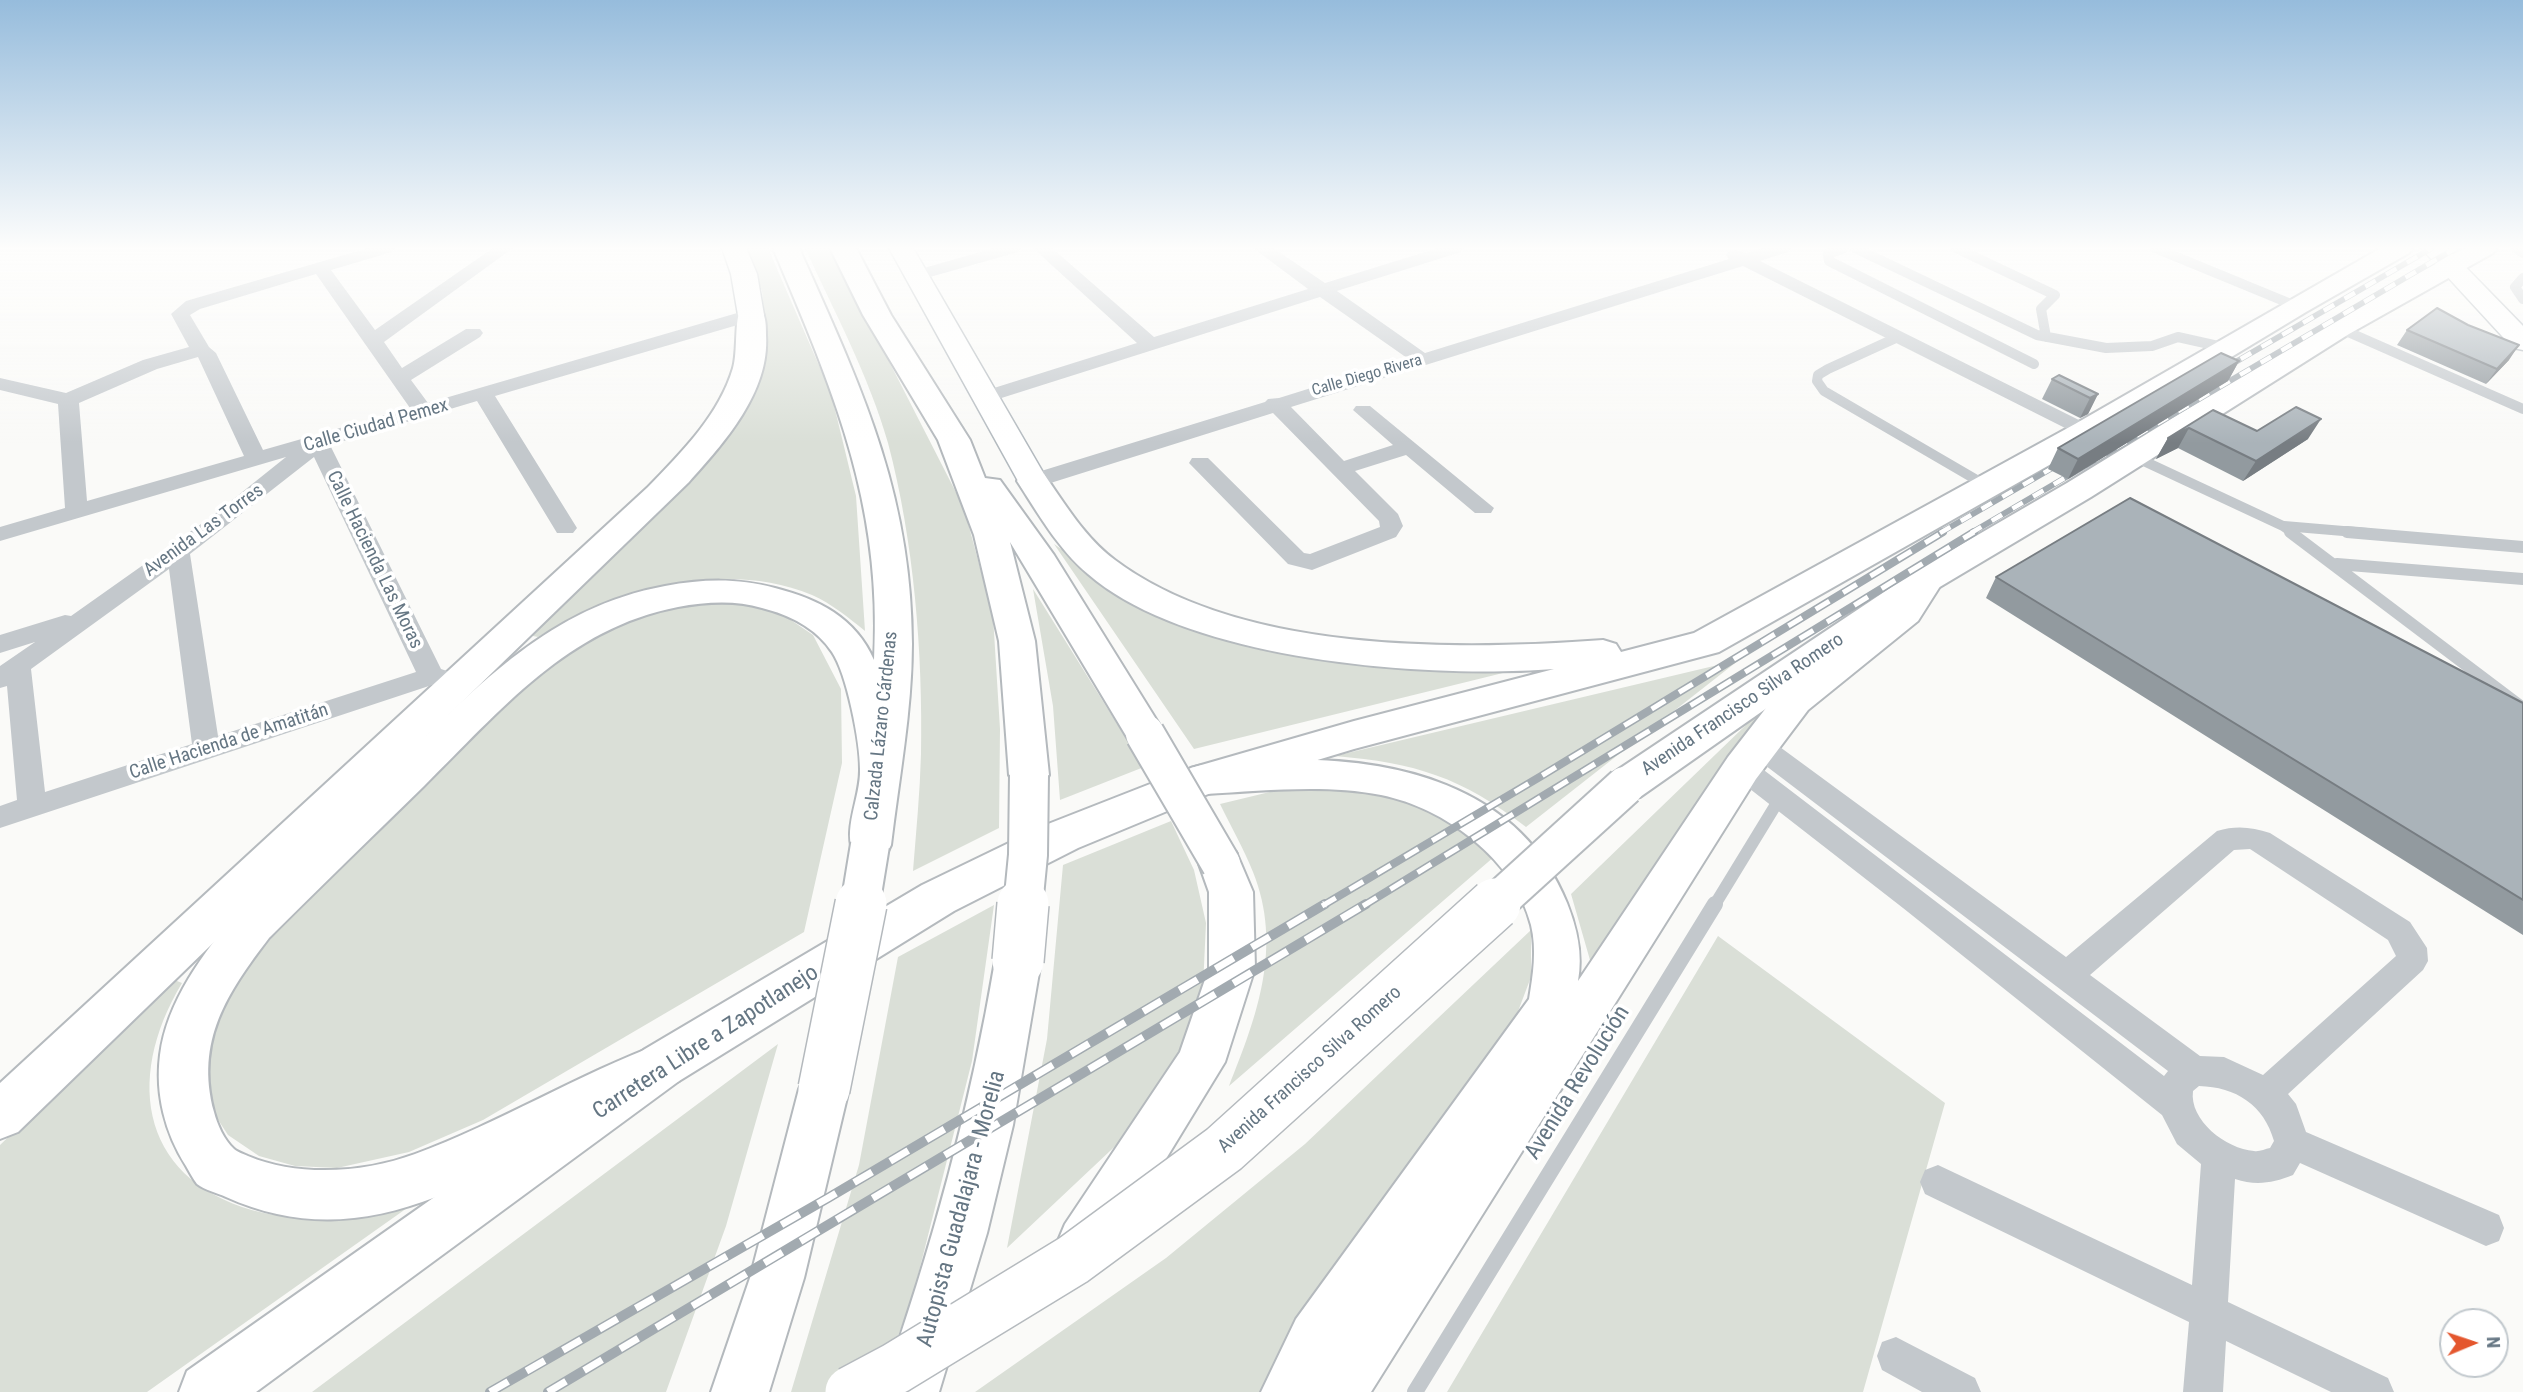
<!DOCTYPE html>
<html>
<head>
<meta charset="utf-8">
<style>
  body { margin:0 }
  #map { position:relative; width:2523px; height:1392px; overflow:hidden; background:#fafaf8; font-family:"Roboto Condensed",sans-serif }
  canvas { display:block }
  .north { position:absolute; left:2439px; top:1308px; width:70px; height:70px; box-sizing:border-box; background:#fff; border:2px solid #c1c8cd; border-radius:50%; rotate:88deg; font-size:19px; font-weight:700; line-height:28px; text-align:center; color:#657683 }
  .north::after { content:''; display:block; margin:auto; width:24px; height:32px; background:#e4572e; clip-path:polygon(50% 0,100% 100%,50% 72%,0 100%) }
</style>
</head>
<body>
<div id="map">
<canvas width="2523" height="1392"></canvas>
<div class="north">N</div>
</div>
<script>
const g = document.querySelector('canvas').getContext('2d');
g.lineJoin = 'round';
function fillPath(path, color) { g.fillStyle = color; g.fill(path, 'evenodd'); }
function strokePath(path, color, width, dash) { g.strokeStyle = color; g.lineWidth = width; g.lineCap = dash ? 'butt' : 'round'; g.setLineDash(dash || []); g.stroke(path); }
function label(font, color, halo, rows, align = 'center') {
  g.font = font + ' "Roboto Condensed",sans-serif'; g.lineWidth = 7; g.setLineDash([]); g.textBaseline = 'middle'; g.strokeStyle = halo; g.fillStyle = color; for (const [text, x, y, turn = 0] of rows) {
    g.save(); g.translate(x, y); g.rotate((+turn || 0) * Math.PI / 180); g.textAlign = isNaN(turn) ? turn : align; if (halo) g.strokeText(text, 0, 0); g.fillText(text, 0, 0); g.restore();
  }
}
const green = new Path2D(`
  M745 248H768L831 393 856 496 865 631C849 618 832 604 812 595 721 558 618 591 538 637L528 635 695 472 766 334 762 291Z
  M805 248H831L964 508 993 616 1000 729 999 828 913 871C916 832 920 793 921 754 923 654 914 541 888 443 869 376 834 311 805 248Z
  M1054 544 1153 613 1256 649 1373 664 1503 673 1194 749Z
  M1033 589 1144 767 1060 800 1053 706Z
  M705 601 738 602 782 614 813 635 841 689 842 763 804 932 483 1120 409 1152 337 1168 295 1166 259 1156 228 1135 209 1106 207 1047 225 1002 254 959 288 918 544 665 631 616Z
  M1739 660 1526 827C1461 777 1416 763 1335 756Z
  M1775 697 1592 967 1571 894Z
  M1339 786 1386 793 1443 815 1495 856 1229 1086C1257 1016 1283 947 1253 872 1244 849 1231 827 1220 804L1278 790Z
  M1171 821 1194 870 1206 923 1203 987 1182 1054 1127 1135 1007 1248 1047 1039 1063 865Z
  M994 905 972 1061 912 1299 877 1392H791L859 1165 898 957Z
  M1531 930V977L1514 1022 1266 1392H975L1166 1258 1305 1144Z
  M1718 936 1945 1103 1863 1392H1447Z
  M172 979 182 983C123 1081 141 1185 264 1213 305 1223 375 1207 417 1201L147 1392H0V1145Z
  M778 1044 726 1226 666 1392H312Z`);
const laneFar2 = new Path2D(`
  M1844 248 1828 254 1829 261 2034 364
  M1855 248 2037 335 2106 348 2152 346 2178 337 2227 348
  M1956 248 2055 295 2041 309 2046 337
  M2155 248 2296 306
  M2515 248 2523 253
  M2523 278 2515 287 2523 299
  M2339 328 2523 409
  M1898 337 1828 369 1818 375 1817 381 1824 391 1987 486
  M2133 456 2283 526 2293 533
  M2284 526 2367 533`);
const laneFar1 = new Path2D(`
  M2290 532 2523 708
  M2347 532 2523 547
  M2337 564 2523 579
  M1714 906 1780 798`);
const lane = new Path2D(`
  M1415 1392 1715 904`);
const street = new Path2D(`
  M368 248H395L392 252 331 270 375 330 493 248H513L384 342 402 368 466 329H480L483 333 480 337 411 380 428 403 744 311 751 309 760 315 758 319 495 396 577 528 573 533H557L477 401 330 445 441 669 456 674 460 680 456 686 447 689 432 685 0 828V806L17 800 7 686 0 688V666L35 642 0 653V635L65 615 71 616 211 517 286 457 0 541V527L65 508 58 404 0 390V378L66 393 143 360 189 347 171 314 186 301ZM316 274 410 408 263 450 216 353 209 347 190 315 200 309ZM198 357 244 456 87 501 79 403 157 369ZM314 457 416 672 218 736 190 554ZM169 569 192 744 45 792 31 669Z
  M994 248H1021L1018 252 916 281 907 276 910 272Z
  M1033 248H1052L1154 337 1308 289 1253 248H1273L1325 283 1438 248H1464L1461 252 1337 291 1425 353 1729 259 1726 255 1729 251 1735 250 1746 253 1764 248H1791L1788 252 1760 261 2093 427 2097 431 2093 435H2079L1743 266 1291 407 1344 461 1393 445 1353 410 1356 406H1370L1494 508 1491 513H1475L1406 455 1355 471 1398 514 1403 526 1396 537 1312 570 1288 564 1189 463 1192 458H1208L1304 553 1310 554 1380 527 1379 521 1273 413 1041 486H1025L1022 481 1025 476 1265 402 1268 399 1279 398 1407 358 1320 297 992 401H978L975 397 978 393 1137 343Z
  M1759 736 1769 739 2066 957 2217 831C2236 825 2252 827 2270 833L2410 922 2427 948 2428 961 2423 970 2288 1094 2296 1104 2306 1132 2499 1215 2504 1228 2499 1241 2486 1246 2300 1163 2293 1175C2273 1183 2256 1186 2235 1179L2228 1302 2388 1378 2394 1392H2331L2226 1341 2223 1392H2183L2189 1322 1925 1194 1920 1182 1925 1170 1938 1165 2192 1285 2201 1164 2177 1144 2162 1115 1903 908 1732 775 1728 768 1732 761 1742 758 1752 761 2164 1076 2168 1071 1749 753 1745 746 1749 739ZM2250 849 2388 940 2396 956 2263 1075 2224 1057 2200 1056 2090 975 2234 850ZM2199 1086C2236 1087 2264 1105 2274 1141L2270 1148C2265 1149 2259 1152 2254 1151 2226 1149 2189 1120 2193 1091Z
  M1896 1337 1975 1378 1981 1392H1922L1882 1370 1877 1356 1882 1342Z`);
const secondary = new Path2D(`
  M722 248H746L757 274 764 315 760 321 751 323 742 321 738 315 731 274Z
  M889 248H913L1048 481 1044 488 1033 490 1022 488 1018 481Z
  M2421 248H2447L2523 326V350L2513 348Z`);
const primary = new Path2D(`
  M2381 248H2413L2409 253 2306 312 2097 438 1719 652 1354 749 1218 790 1078 848 954 911 679 1081 256 1392H179L187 1371 645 1049 922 885 1048 824 1191 768 1354 721 1554 669C1425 679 1188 661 1088 574 1058 549 1038 513 1017 481L1022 474 1033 471 1044 474C1065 504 1085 538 1115 560 1239 653 1454 651 1603 640L1616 644 1621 652 1694 633 2075 424Z
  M2465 248H2497L2493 253 2349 334 2091 497 1938 588 1640 797 1625 801 1610 797 1604 786 1610 775 1914 572 2067 483 2329 322Z
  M751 307 761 309C766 317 766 326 766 335 770 392 724 443 689 482L18 1132 0 1139V1083L648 487C682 452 719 415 733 368 738 352 734 319 741 309Z`);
const highway = new Path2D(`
  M773 248H799C859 382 912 492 912 644 912 711 899 778 891 845L885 857 870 862 855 857C841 830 861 798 860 769 860 742 847 674 832 652 816 628 790 615 762 608 735 600 706 602 678 607 568 628 500 711 424 786 372 837 320 887 269 938 227 993 195 1041 214 1112 217 1124 224 1140 234 1149 237 1152 244 1154 248 1156 298 1177 364 1173 415 1154 499 1123 577 1075 662 1043L679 1049 686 1065 679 1081 436 1197C364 1225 297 1229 226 1197 218 1193 204 1190 197 1184 193 1179 189 1171 186 1166 165 1133 155 1094 160 1055 167 1000 204 953 237 912 291 861 346 811 400 760 481 684 550 607 665 586 704 579 737 578 775 588 818 599 855 617 874 660 883 503 832 388 773 248Z
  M830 248H856L891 315 970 440 985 478 1000 480 1054 555 1159 724 1165 734 1159 744 1145 748 1131 744 1010 542 1035 641 1049 775 1043 786 1029 790 1015 786 1009 775 999 641 974 535 938 440 863 315Z
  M1926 569 1938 572 1944 580 1918 621 1808 710 1756 779 1371 1392H1261L1296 1319 1529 999C1533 975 1537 950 1531 925 1514 859 1445 808 1381 795 1324 784 1263 791 1205 794L1191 790 1185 779 1191 768C1217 760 1248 761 1275 760 1391 756 1519 783 1567 903 1577 928 1583 954 1578 981L1728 757 1780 690 1892 605 1914 572Z
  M1221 847 1236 852 1253 892 1255 968 1225 1062 1103 1262 1084 1270 1065 1262 1057 1243 1065 1224 1180 1052 1209 968V892L1199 864 1206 852Z
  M1018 942 1034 947 1041 961 1013 1125 987 1233 939 1392H881C931 1251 970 1109 995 961L1002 947Z
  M824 1066 842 1073 849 1089 804 1278 769 1392H711L750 1278 799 1089 806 1073Z`);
const railFar2 = new Path2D(`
  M2220 371 2432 248
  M1940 533 2066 460
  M1971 533 2456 248`);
const railFar1 = new Path2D(`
  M1322 906 1543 775 1943 532
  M1363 906 1974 532`);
const rail = new Path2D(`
  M490 1392 828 1198 1325 904
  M548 1392 1366 904`);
const primaryBridgeFar1 = new Path2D(`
  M1493 906 1625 786`);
const primaryBridge = new Path2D(`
  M851 1392 896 1368 1073 1260 1224 1149 1495 904`);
const highwayBridgeFar1 = new Path2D(`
  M1145 734 1221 864
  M860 906 870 845
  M1023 906 1028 855 1029 775`);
const highwayBridge = new Path2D(`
  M1018 961 1023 904
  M824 1089 861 904`);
const wall = new Path2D(`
  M2407 330 2509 360 2486 384 2397 345Z
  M2239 361 2228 381 2068 479 2048 469 2058 448Z
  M2052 379 2098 394 2088 414 2080 418 2042 399Z
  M2213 410 2257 431 2308 439 2243 481 2178 448 2156 459 2168 438Z
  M1996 577 2523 703V935L1986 598Z`);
const shadedWall = new Path2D(`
  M2519 345 2509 360 2486 384 2497 369Z
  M2239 361 2228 381 2068 479 2078 459Z
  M2098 394 2088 414 2080 418 2090 398Z
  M2321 419 2308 439 2243 481 2256 461Z
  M2189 428 2178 448 2156 459 2168 438Z`);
const building = new Path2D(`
  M2437 308 2468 325 2519 345 2497 369 2407 330Z
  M2221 353 2239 361 2078 459 2058 448Z
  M2059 375 2098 394 2090 398 2052 379Z
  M2296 407 2321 419 2256 461 2189 428 2168 438 2213 410 2257 431Z
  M2130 498 2523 703V900L1996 577Z`);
const farStreetnames = [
  ["Calle Diego Rivera",1367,376,-16]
];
const streetNames = [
  ["Calle Ciudad Pemex",376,426,-16],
  ["Avenida Las Torres",204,531,-36],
  ["Calle Hacienda Las Moras",374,560,64],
  ["Avenida Francisco Silva Romero",1743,705,-34],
  ["Calzada Lázaro Cárdenas",882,726,-84],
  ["Calle Hacienda de Amatitán",229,742,-18],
  ["Avenida Francisco Silva Romero",1310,1070,-42]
];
const nearStreetnames = [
  ["Carretera Libre a Zapotlanejo",706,1043,-33],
  ["Avenida Revolución",1578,1083,-58],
  ["Autopista Guadalajara - Morelia",962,1209,-75]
];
fillPath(green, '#dadfd7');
strokePath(secondary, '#b3babf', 3);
strokePath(primary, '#b5babe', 4);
strokePath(highway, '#b4b9bd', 4);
strokePath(laneFar2, '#c3c8cc', 10);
strokePath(laneFar1, '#c3c8cc', 12);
strokePath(lane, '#c3c8cc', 16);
fillPath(street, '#c3c8cc');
fillPath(secondary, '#fff');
fillPath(primary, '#fff');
fillPath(highway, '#fff');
strokePath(railFar2, '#a2aab0', 6);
strokePath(railFar1, '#a2aab0', 8);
strokePath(rail, '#a2aab0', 10);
strokePath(railFar2, '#fff', 4.5, [12]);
strokePath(railFar1, '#fff', 5, [16]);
strokePath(rail, '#fff', 7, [21]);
strokePath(primaryBridgeFar1, '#b5babe', 42, []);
strokePath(primaryBridge, '#b5babe', 54, []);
strokePath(highwayBridgeFar1, '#b4b9bd', 42, []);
strokePath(highwayBridge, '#b4b9bd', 54, []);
strokePath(primaryBridgeFar1, '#fff', 38);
strokePath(primaryBridge, '#fff', 51);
strokePath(highwayBridgeFar1, '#fff', 38);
strokePath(highwayBridge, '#fff', 51);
fillPath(wall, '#929a9f');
fillPath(shadedWall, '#777d82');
fillPath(building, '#aab3b9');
strokePath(building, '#777d82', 2);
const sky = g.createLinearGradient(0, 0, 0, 443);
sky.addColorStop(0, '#96bcdc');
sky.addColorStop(0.56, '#fdfdfc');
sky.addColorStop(1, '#fdfdfc00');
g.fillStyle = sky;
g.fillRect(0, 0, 2523, 443);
label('16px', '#657683', '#fff', farStreetnames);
label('19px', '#657683', '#fff', streetNames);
label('23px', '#657683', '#fff', nearStreetnames);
</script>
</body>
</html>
